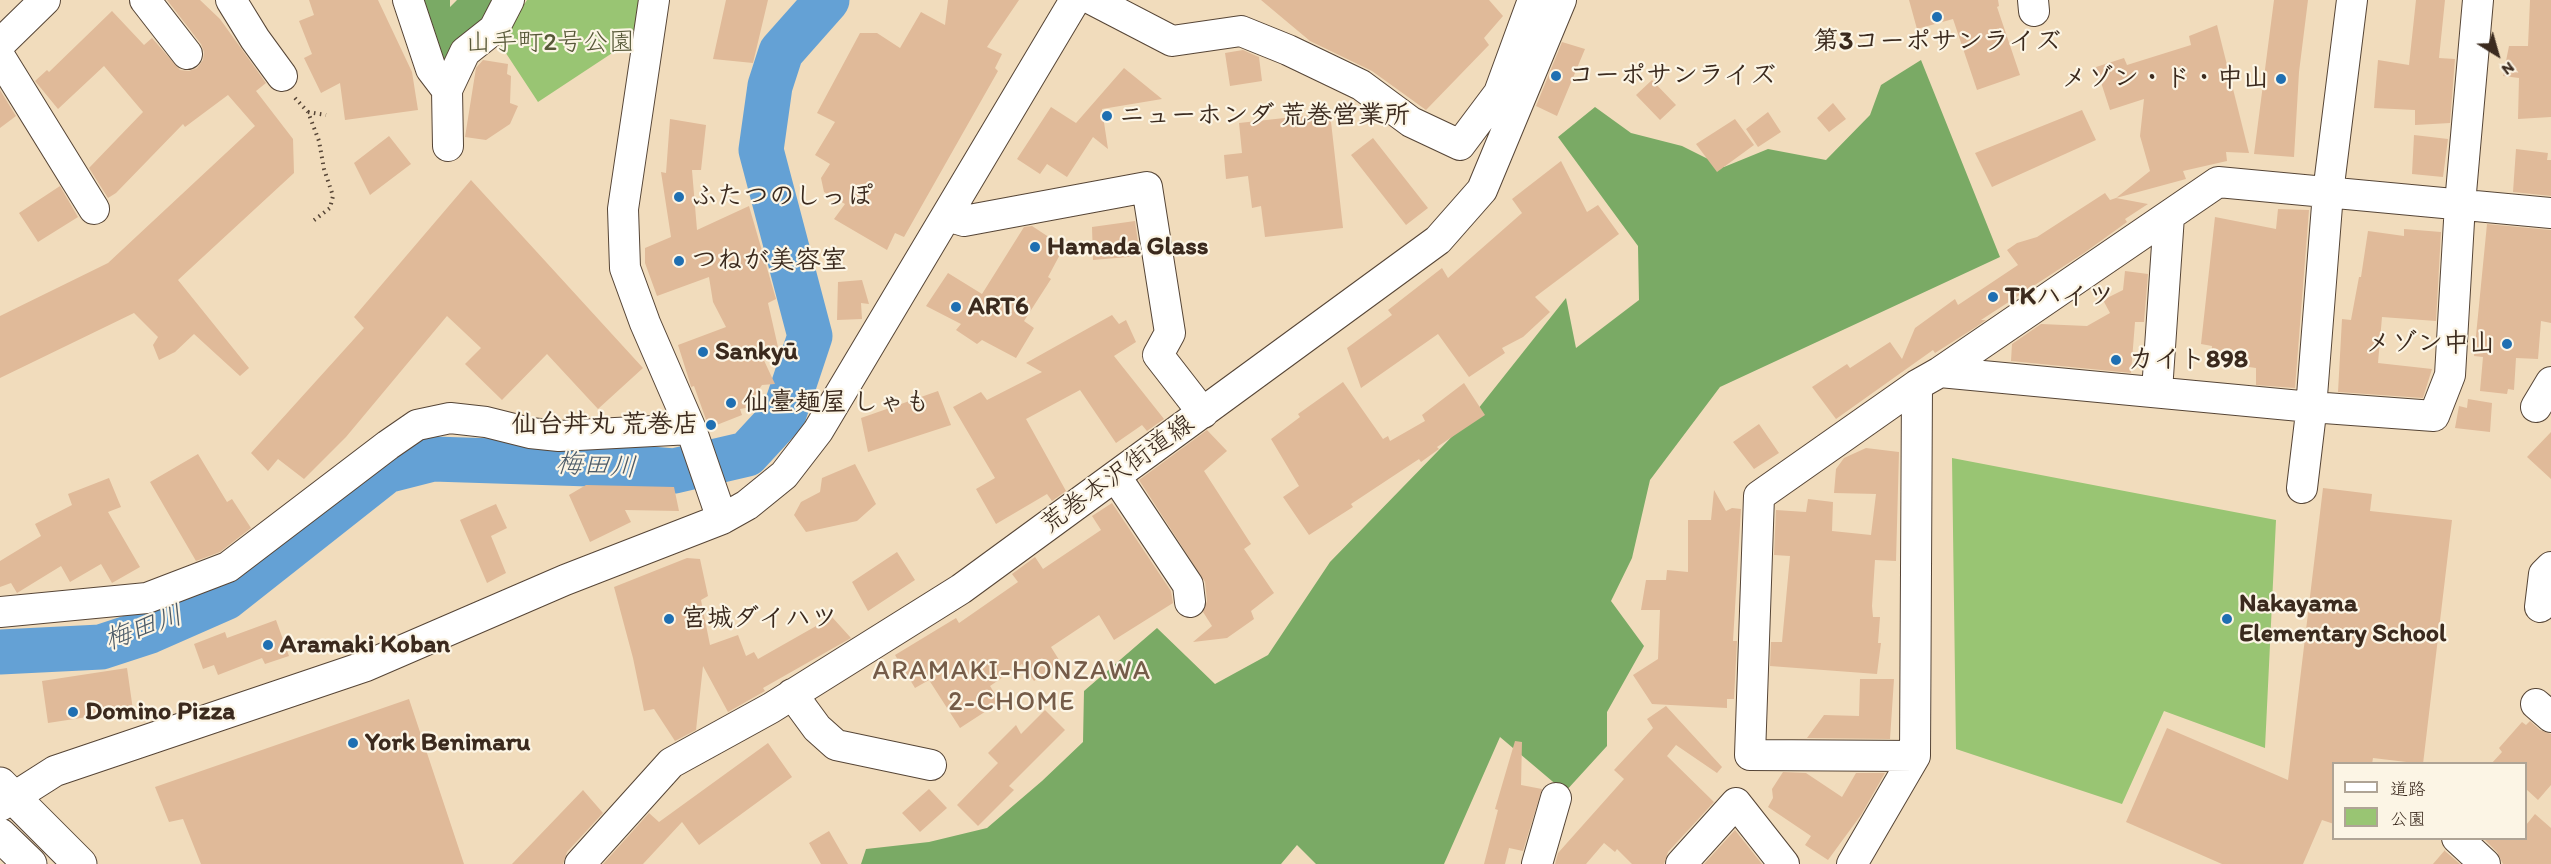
<!DOCTYPE html>
<html>
<head>
<meta charset="utf-8">
<style>
  body { margin:0 }
  #map { position:relative; width:2551px; height:864px; overflow:hidden; background:#f1dcbc; font-family:Itim,"Klee One",sans-serif }
  canvas { display:block }
  .legend { position:absolute; left:2332px; top:762px; width:195px; height:78px; box-sizing:border-box; background:#fcf5e5; border:2px solid #afa495; margin:0; padding:8px 10px; list-style:none; font-size:18px; color:#3b2a1e }
  .legend li { display:flex; align-items:center; gap:12px; height:30px }
  .legend b { width:30px; border:2px solid #afa495 }
  .north { position:absolute; left:2467px; top:24px; width:60px; height:60px; -webkit-text-stroke:4px #fcf5e5; paint-order:stroke; rotate:143deg; font-size:16px; font-weight:700; line-height:24px; text-align:center; color:#3b2a1e }
  .north::after { content:''; display:block; margin:auto; width:21px; height:27px; background:#3b2a1e; clip-path:polygon(50% 0,100% 100%,50% 72%,0 100%) }
</style>
</head>
<body>
<div id="map">
<canvas width="2551" height="864"></canvas>
<ul class="legend">
<li><b style="height:8px;background:#fff"></b>道路</li>
<li><b style="height:16px;background:#99c573"></b>公園</li>
</ul>
<div class="north">N</div>
</div>
<script>
const g = document.querySelector('canvas').getContext('2d');
g.lineJoin = 'round';
function fillPath(path, color) { g.fillStyle = color; g.fill(path, 'evenodd'); }
function strokePath(path, color, width, dash) { g.strokeStyle = color; g.lineWidth = width; g.lineCap = dash ? 'butt' : 'round'; g.setLineDash(dash || []); g.stroke(path); }
function label(font, color, halo, rows, align = 'center') {
  g.font = font + ' Itim,"Klee One",sans-serif'; g.lineWidth = 4.5; g.setLineDash([]); g.textBaseline = 'middle'; g.strokeStyle = halo; g.fillStyle = color; for (const [text, x, y, turn = 0] of rows) {
    g.save(); g.translate(x, y); g.rotate((+turn || 0) * Math.PI / 180); g.textAlign = isNaN(turn) ? turn : align; if (halo) g.strokeText(text, 0, 0); g.fillText(text, 0, 0); g.restore();
  }
}
const green = new Path2D(`
  M527 0H639L635 38 538 102 494 35 512 23Z
  M1952 458 2276 520 2265 748 2164 711 2122 804 1956 749Z`);
const forest = new Path2D(`
  M418 0H450V7L457 0H501L444 78Z
  M1921 60 2000 257 1720 387 1650 480 1632 558 1611 601 1644 646 1607 712V746L1565 792 1500 737 1444 864H1316L1297 845 1281 864H861L866 849 929 842 987 828 1042 781 1083 742 1084 691 1157 628 1215 684 1268 655 1330 562 1474 414 1566 298 1576 348 1639 300 1638 246 1558 137 1595 107 1631 133 1682 146 1724 167 1768 149 1826 160 1870 115 1881 85Z`);
const river = new Path2D(`
  M0 652 101 647 150 631 225 598 386 471 433 459 590 464 674 471 747 454 784 414 810 336 761 150 770 86 781 52 827 0`);
const building = new Path2D(`
  M167 0H200L220 19 266 83 256 91 293 139 294 173 178 280 249 368 240 376 194 334 175 352 159 360 153 345 158 337 134 313 0 378V316L108 263 255 126 228 95 185 127 183 124 116 193 108 198 89 168 143 112 104 66 58 109 35 81 47 70 49 72 112 11 144 45 152 38 180 70 189 71 197 68 203 60 204 52 201 44Z
  M309 0H378L412 72 418 110 345 120 340 83 321 93 304 58 312 54 299 21 314 15Z
  M726 0H768L753 63 713 59Z
  M948 0H1019L987 47 1002 54 995 68 998 71 904 237 895 233 887 250 834 219 845 204 824 192 821 178 830 164 815 155 835 122 817 113 860 33H877L900 48 921 12 945 25Z
  M1261 0H1489L1503 16 1484 38 1489 45 1426 110 1372 71 1310 41Z
  M1909 0H1998L1999 6 1997 7 2020 75 1977 90 1953 19 1917 29Z
  M2274 0H2308L2299 72 2294 157 2254 154Z
  M2416 0H2445L2439 58 2455 59 2450 123 2415 125V110L2374 108 2378 60 2409 65Z
  M2530 0H2551V117L2518 119 2519 78 2503 76 2509 46H2528Z
  M2217 25 2249 153 2226 152 2227 161 2183 171 2186 179 2116 198 2148 204 2125 219 2127 222 2084 253 1981 320H1986L1976 327 1935 353 1933 350 1836 419 1812 387 1847 364 1850 368 1890 342 1902 359 1915 328 1955 299 1958 305 2018 265 2007 250 2017 243 2037 237 2105 193 2110 200 2116 198 2150 171 2140 136 2144 99 2110 110 2096 67 2124 58 2127 65 2191 45 2189 36Z
  M1562 42 1585 49 1557 116 1536 106Z
  M1243 50 1259 57 1262 81 1230 86 1225 53Z
  M483 60 508 64 507 74 511 76 510 103 518 106 510 124 486 140 465 137 476 68Z
  M1124 68 1162 99 1102 109 1108 149 1093 137 1067 177 1047 164 1040 174 1017 159 1051 107 1076 123Z
  M1652 80 1676 105 1660 120 1636 95Z
  M0 90 16 116 0 128Z
  M1833 103 1846 119 1829 132 1817 118Z
  M2082 110 2096 140 1992 187 1975 153Z
  M1768 112 1781 132 1758 147 1746 129Z
  M1330 113 1343 228 1265 237 1261 206 1252 208 1248 176 1226 179 1224 155 1242 153 1239 123Z
  M670 119 706 125 701 170H692L697 230 749 206 776 299 768 303 778 347 761 354 775 384 762 385 746 408 740 409 742 415 709 428 694 386 691 387 690 383 678 345 726 327 713 302 709 277 657 296 645 263V248L671 237 661 172 666 173Z
  M1735 119 1754 145 1717 172 1696 144Z
  M2414 135 2448 139 2443 177 2412 174Z
  M389 136 411 164 370 195 354 163Z
  M1373 138 1428 208 1406 225 1351 155Z
  M2516 149 2548 153 2547 160H2551V196L2513 192Z
  M1561 161 1587 212 1598 205 1619 234 1535 297 1550 312 1523 337 1502 348 1505 353 1469 377 1438 334 1361 388 1347 348 1392 315 1388 310 1442 268 1448 278 1522 213 1512 199Z
  M471 180 643 368 598 409 547 354 502 400 465 364 481 348 447 316 346 437 304 479 278 459 268 471 251 453 364 328 354 317Z
  M60 186 78 217 38 242 19 213Z
  M2278 209 2309 210 2295 388 2256 385V368L2249 367V365L2211 361 2212 346 2201 344 2215 217 2276 229Z
  M1135 221 1140 256 1093 260 1092 227Z
  M2487 224 2551 230V323L2541 321 2538 359 2516 358 2514 390 2508 389 2507 394 2480 391 2483 357 2474 356Z
  M1032 226 1064 247 1048 277 1051 279 1024 321 1034 328 1016 358 982 340 977 344 956 330 961 324 926 306 948 273 982 294 1024 227Z
  M2404 229 2441 232 2436 321 2382 317 2378 363 2432 369 2423 398 2338 392 2342 319 2351 320 2359 277H2361L2368 231 2404 236Z
  M2125 271 2148 274 2144 322H2135L2131 373 2011 361 2012 344 2041 324 2087 326 2110 313 2103 300 2123 290Z
  M862 280 869 304 861 303 862 319 837 320 838 282Z
  M1112 315 1119 324 1126 320 1136 342 1114 356 1164 419 1147 431 1142 425 1116 443 1080 390 1026 419 1066 491 1052 501 1047 494 996 524 976 489 995 478 953 407 981 392 987 400 1042 372 1026 363Z
  M1343 382 1383 439 1388 436 1390 441 1425 421 1422 415 1464 383 1485 415 1437 447 1439 449 1421 462 1419 459 1351 504 1353 507 1309 535 1283 497 1299 486 1271 439 1300 417 1298 414Z
  M938 391 951 425 868 452 861 418Z
  M2468 399 2492 403 2490 432 2455 428 2459 406 2467 408Z
  M1759 424 1779 453 1754 469 1733 442Z
  M1207 430 1227 451 1204 471 1251 544 1244 549 1274 593 1251 611 1254 619 1227 638 1193 642 1212 626 1203 612 1207 601 1205 582 1139 480Z
  M2551 432V479L2527 457Z
  M1866 448 1899 452 1896 561 1875 560 1872 606 1873 617H1880L1878 643H1881L1877 674 1770 666 1771 642H1782L1790 556 1774 555 1776 510 1806 512 1808 499 1833 502 1832 531 1871 535 1876 494 1834 493 1836 469 1844 458Z
  M198 454 227 502 232 499 251 528 220 552 196 561 150 482Z
  M855 464 876 504 857 521 806 532 794 515 801 502 820 492 822 478Z
  M109 478 121 507 108 512 140 567 112 583 101 564 70 582 61 566 17 593 11 583 0 587V561L41 536 35 524 72 505 68 494Z
  M586 485 674 487 679 511 625 510 631 522 590 542 569 495Z
  M2323 488 2372 494 2370 511 2452 520 2423 764 2373 758 2372 764H2334V824L2322 820 2303 864H2222L2126 822 2167 728 2288 780Z
  M1714 490 1726 511 1732 508 1741 509 1733 641H1737L1734 699H1727V708L1652 704 1633 675 1658 659 1660 610H1641L1646 580H1666L1667 570 1688 572V520H1711Z
  M1112 503 1171 591 1173 603 1114 640 1099 615 1051 647 1061 663 1034 681 1022 664 990 686 1000 702 960 728 929 680 915 688 895 655 956 618 959 623 1018 582 1012 574 1035 557 1043 569 1101 530 1092 516Z
  M496 504 507 528 491 536 506 573 487 583 460 520Z
  M897 552 915 580 868 611 852 582Z
  M687 558 700 559 708 596 701 600 710 645 738 635 746 656 754 652 758 659 832 617 851 638 763 688 765 691 728 712 703 666 696 730 675 741 654 709 644 711 633 658 614 587Z
  M276 620 289 656 265 664 262 658 218 675 214 665 203 669 194 644 225 632 227 638Z
  M127 668 133 710 48 723 42 681Z
  M1860 679H1894L1890 739 1807 738 1824 715 1859 716Z
  M409 699 464 864H201L183 819 169 822 155 787Z
  M1666 706 1722 767 1717 773 1676 745 1667 756 1714 802 1668 852 1664 864H1632L1617 849 1615 852 1604 843 1586 864H1555L1558 853 1624 779 1614 770 1653 728 1647 719Z
  M1045 710 1065 730 1009 786 1014 790 978 826 957 805 998 763 988 753 1016 725 1021 734Z
  M2530 721 2540 730 2551 734V785L2538 800 2526 789V764H2491L2502 752 2499 748 2522 722 2526 725Z
  M1515 741 1522 742 1521 785 1542 789 1523 851 1509 848 1505 864H1484L1498 810 1495 809Z
  M768 743 792 777 699 845 682 822 643 864H603L649 813 659 822Z
  M1783 772 1806 773 1842 797 1856 773H1885L1861 815 1828 860 1805 845 1811 836 1768 807 1773 798 1772 789Z
  M929 789 947 808 920 832 902 813Z
  M583 790 603 813 567 852 563 864H512Z
  M2535 814 2551 828V864H2503L2497 852 2483 838H2526V825Z
  M1735 830 1762 864H1704Z
  M829 831 848 864H821L809 843Z
  M2445 850V851L2460 864H2433Z`);
const path = new Path2D(`
  M295 98 308 112 319 141 324 169 333 196 330 208 313 221
  M308 112 326 115`);
const minor = new Path2D(`
  M145 0 187 54
  M231 0 255 39 282 76
  M408 0 431 69 447 90 448 146
  M654 0 623 209 625 268 645 323 691 429 722 519
  M1093 0 1172 41 1241 31 1288 50 1361 85 1411 122 1460 145 1499 93 1533 0
  M2033 0 2034 11
  M0 44 45 0
  M0 57 94 209
  M447 90 465 52 494 29 509 0
  M947 216 964 221 1147 187 1170 333 1158 355 1203 413
  M1940 372 2311 407 2434 416 2450 375 2460 204 2478 0
  M2157 391 2169 216
  M2536 407 2551 382
  M1116 477 1188 585 1190 602
  M2302 488 2310 421 2328 193 2352 0
  M2540 607 2544 574 2551 567
  M0 612 147 598 228 567 388 445 417 425 450 418 486 422 530 433 559 436 691 429
  M792 694 817 728 836 745 931 765
  M2536 704 2551 717
  M1915 756 1750 755 1759 496 1917 385 1940 372 2218 182 2551 213
  M0 806 55 771 366 666 565 580 722 519 747 505 784 475 818 431 1075 0
  M2457 838 2485 864
  M580 864 671 763 771 708 961 589 1438 240 1482 190 1561 0
  M1537 864 1556 798
  M1681 864 1736 803 1784 864
  M1852 864 1915 756 1917 385`);
const major = new Path2D(`
  M0 784 80 864
  M0 835 30 864`);
const markers = [
  [1937,17,6,"#1f6fb2"],
  [1556,76,6,"#1f6fb2"],
  [2281,79,6,"#1f6fb2"],
  [1107,116,6,"#1f6fb2"],
  [679,197,6,"#1f6fb2"],
  [1035,247,6,"#1f6fb2"],
  [679,261,6,"#1f6fb2"],
  [1993,297,6,"#1f6fb2"],
  [956,307,6,"#1f6fb2"],
  [2507,344,6,"#1f6fb2"],
  [703,352,6,"#1f6fb2"],
  [2116,360,6,"#1f6fb2"],
  [731,403,6,"#1f6fb2"],
  [711,425,6,"#1f6fb2"],
  [669,619,6,"#1f6fb2"],
  [2227,619,6,"#1f6fb2"],
  [268,645,6,"#1f6fb2"],
  [73,712,6,"#1f6fb2"],
  [353,743,6,"#1f6fb2"]
];
const poiNames = [
  ["第3コーポサンライズ",1937,42,"center"],
  ["コーポサンライズ",1568,76],
  ["メゾン・ド・中山",2269,79,"right"],
  ["ニューホンダ 荒巻営業所",1119,116],
  ["ふたつのしっぽ",691,197],
  ["Hamada Glass",1047,247],
  ["つねが美容室",691,261],
  ["TKハイツ",2005,297],
  ["ART6",968,307],
  ["メゾン中山",2495,344,"right"],
  ["Sankyū",715,352],
  ["カイト898",2128,360],
  ["仙臺麺屋 しゃも",743,403],
  ["仙台丼丸 荒巻店",699,425,"right"],
  ["Nakayama",2239,604],
  ["Elementary School",2239,634],
  ["宮城ダイハツ",681,619],
  ["Aramaki Koban",280,645],
  ["Domino Pizza",85,712],
  ["York Benimaru",365,743]
];
const parkNames = [
  ["山手町2号公園",550,43]
];
const streetNames = [
  ["荒巻本沢街道線",1118,475,-36]
];
const waterNames = [
  ["梅田川",596,467,3],
  ["梅田川",144,629,-20]
];
const neighbourhoodNames = [
  ["ARAMAKI-HONZAWA",1012,672],
  ["2-CHOME",1012,703]
];
fillPath(green, '#99c573');
fillPath(forest, '#7aaa65');
strokePath(river, '#64a1d5', 45);
fillPath(building, '#e0ba99');
strokePath(minor, '#564536', 32);
strokePath(major, '#564536', 35);
strokePath(path, '#564536', 4, [1.5, 4.5]);
strokePath(minor, '#fff', 30);
strokePath(major, '#fff', 33);
for (const [x, y, r, color] of markers) { const dot = new Path2D(); dot.arc(x, y, r, 0, 2 * Math.PI); g.fillStyle = color; g.fill(dot); strokePath(dot, '#fcf5e5', 2); }
label('bold 26px', '#3b2a1e', '#fcf5e5', poiNames, 'left');
label('26px', '#575838', '#fcf5e5', parkNames);
label('26px', '#3b2a1e', '#fcf5e5', streetNames);
label('italic 27px', '#4b5a67', '#fcf5e5', waterNames);
g.letterSpacing = '1.5px';
label('27px', '#755c49', '#fcf5e5', neighbourhoodNames);
g.letterSpacing = '0px';
</script>
</body>
</html>
